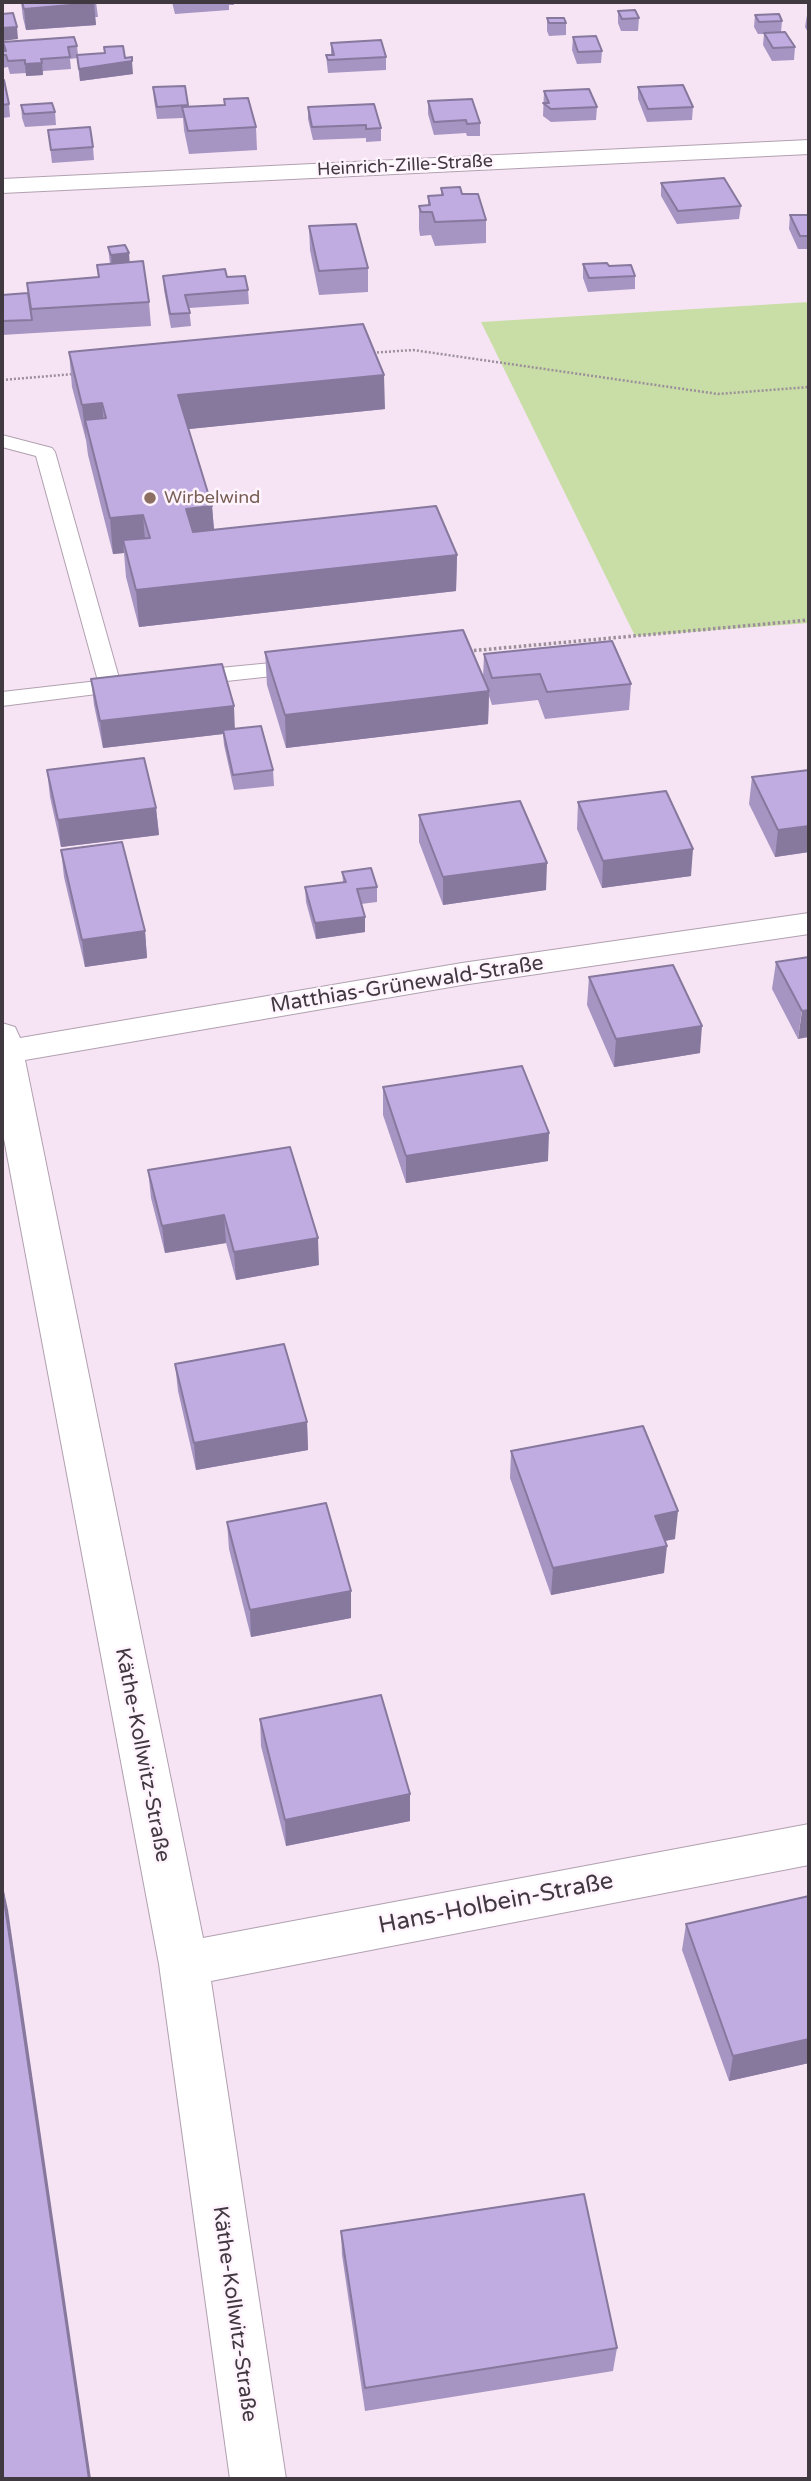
<!DOCTYPE html>
<html>
<head>
<meta charset="utf-8">
<style>
  body { margin:0 }
  #map { position:relative; width:811px; height:2481px; overflow:hidden; background:#f6e4f4; font-family:"Varela Round",sans-serif }
  canvas { display:block }
  .frame { position:absolute; inset:0; border:4px solid #40393f; pointer-events:none }
</style>
</head>
<body>
<div id="map">
<canvas width="811" height="2481"></canvas>
<div class="frame"></div>
</div>
<script>
const g = document.querySelector('canvas').getContext('2d');
g.lineJoin = 'round';
function fillPath(path, color) { g.fillStyle = color; g.fill(path, 'evenodd'); }
function strokePath(path, color, width, dash) { g.strokeStyle = color; g.lineWidth = width; g.lineCap = dash ? 'butt' : 'round'; g.setLineDash(dash || []); g.stroke(path); }
function label(font, color, halo, rows, align = 'center') {
  g.font = font + ' "Varela Round",sans-serif'; g.lineWidth = 5; g.setLineDash([]); g.textBaseline = 'middle'; g.strokeStyle = halo; g.fillStyle = color; for (const [text, x, y, turn = 0] of rows) {
    g.save(); g.translate(x, y); g.rotate((+turn || 0) * Math.PI / 180); g.textAlign = isNaN(turn) ? turn : align; if (halo) g.strokeText(text, 0, 0); g.fillText(text, 0, 0); g.restore();
  }
}
const green = new Path2D(`
  M809 302V623L635 636 481 322Z`);
const pathFar1 = new Path2D(`
  M369 353 413 350 718 394 809 387
  M2 380 74 374`);
const path = new Path2D(`
  M469 651 809 620`);
const service = new Path2D(`
  M2 435 52 448 55 452 119 678 136 679 139 684 136 689 2 706V692L98 681 36 456 2 447Z
  M302 660 310 662 313 667 310 672 189 685 181 683 178 678 181 673 189 671Z`);
const minor = new Path2D(`
  M809 140V154L2 193V179Z
  M809 913V934L462 985 25 1060 203 1938 809 1824V1865L211 1981 286 2479H230L159 1964 2 1128V1023L15 1027 20 1038 462 963Z`);
const wall = new Path2D(`
  M21 2H96L98 17H95L96 25 26 30 23 18Z
  M172 2H234V5H229V10L175 14Z
  M618 11 639 18 638 31H621L618 23Z
  M755 15 782 21 781 32 795 47 794 60 772 61 763 45 764 34H758L754 27Z
  M807 15H809V34L805 27Z
  M547 18 566 23V35L549 36 547 31Z
  M573 37 602 51 601 63 577 64 572 50Z
  M3 42 77 46 78 55 125 58 133 74 80 81 77 58 70 59 71 69 43 71V75L26 76V73L10 74 8 67 2 68V51H4Z
  M331 43 386 57V70L328 73 326 55H331Z
  M2 80 9 104 10 117 2 118Z
  M185 86 188 107 224 105V99L256 127 257 150 189 154 184 130 183 118 157 119 154 100 153 87Z
  M638 87 693 107 692 120 647 122 638 99Z
  M544 91 597 107 596 120 551 122 543 116Z
  M428 101 480 123V136H467L466 133 434 135 428 114Z
  M21 105 55 112 56 125 25 127 22 118Z
  M308 107 381 128V141L366 142V138L313 140 308 119Z
  M48 130 93 147 94 160 52 163Z
  M661 183 741 206 739 219 677 224 661 196Z
  M441 188 462 194 486 220V243L435 246 431 235 420 236 419 229V206L428 205V196L441 195Z
  M790 215H809V249H798L789 229Z
  M309 226 368 268V292L319 295 310 250Z
  M108 247 129 262 149 302 151 326 2 335V295L28 293 27 283 98 277 97 265 110 264Z
  M583 264 609 266 635 276V289L588 292 583 278Z
  M163 276 227 277 248 290 249 304 189 308 191 326 171 328 164 290Z
  M69 352 385 409 188 429 212 506 214 530 457 555 456 591 139 627 126 577 124 553 113 554 88 455 86 440 72 387Z
  M265 652 483 678 484 654 631 684 629 710 545 719 538 700 492 705 489 696 488 724 286 748 267 685Z
  M91 679 235 729 273 770 274 786 234 790 224 745 223 734 103 748 94 705Z
  M47 770 156 808 159 835 61 847 50 797Z
  M809 770V852L775 857 749 804 752 777Z
  M578 802 691 876 602 888 577 829Z
  M419 815 546 890 443 905 419 842Z
  M61 850 145 931 147 958 85 967 64 877Z
  M342 872 377 887V902L361 904 365 917V932L316 939 306 902 305 887 343 882Z
  M809 957 798 1039 772 989 776 962Z
  M589 977 700 1053 614 1067 587 1005Z
  M383 1087 548 1161 406 1183 383 1115Z
  M148 1170 319 1265 236 1280 226 1243 165 1253 151 1198Z
  M175 1364 307 1422 308 1450 196 1470 178 1391Z
  M511 1451 675 1539 665 1541 664 1573 551 1595 510 1478Z
  M227 1522 351 1591V1618L251 1637 229 1549Z
  M260 1719 410 1821 286 1846 261 1746Z
  M809 1896V2063L729 2081 682 1950 686 1924Z
  M341 2231 617 2348 613 2371 365 2411 342 2255Z`);
const shadedWall = new Path2D(`
  M94 3 96 25 26 30 24 9Z
  M17 27 18 39 2 41V28Z
  M132 61 133 74 80 81 79 69Z
  M42 63 43 75 26 76 25 64Z
  M129 253 130 267 112 269 111 255Z
  M384 375 385 409 180 430 178 395Z
  M102 403 105 438 85 420 86 440 82 405Z
  M212 506 215 542 189 545 186 509Z
  M143 515 146 551 123 540 124 553 113 554 110 518Z
  M457 555 456 591 139 627 136 590Z
  M489 691 488 724 286 748 285 715Z
  M234 706 235 732 223 730V734L103 748 100 721Z
  M156 808 159 835 61 847 58 820Z
  M809 826V852L775 857 778 830Z
  M693 849 691 876 602 888 603 861Z
  M547 863 546 890 443 905V877Z
  M365 917V932L316 939 315 923Z
  M145 931 147 958 85 967 82 940Z
  M809 1010V1037L798 1039 802 1011Z
  M702 1026 700 1053 614 1067 616 1039Z
  M549 1133 548 1161 406 1183V1156Z
  M224 1215 226 1243 165 1253 162 1226Z
  M318 1238 319 1265 236 1280 234 1252Z
  M307 1422 308 1450 196 1470 194 1443Z
  M678 1511 675 1539 652 1543 655 1516Z
  M667 1546 664 1573 551 1595 553 1568Z
  M351 1591V1618L251 1637 250 1610Z
  M410 1794V1821L286 1846 285 1820Z
  M2 1882 8 1910 91 2479H89Z
  M809 2039V2063L729 2081 733 2056Z`);
const building = new Path2D(`
  M22 2H94V3L24 9Z
  M635 10 639 18 622 19 618 11Z
  M13 13 17 27 2 28V14Z
  M779 14 782 21 759 22 755 15Z
  M547 18H564L566 23H549Z
  M785 32 795 47 773 48 764 33Z
  M596 36 602 51 578 52 573 37Z
  M74 37 77 46 68 47 70 57 41 59 42 63 25 64V60L8 61 6 55H2V51H6L3 42Z
  M381 40 386 57 328 60 326 55H334L331 43Z
  M123 46 125 58 132 57V61L79 69 77 55 105 53 104 47Z
  M2 80H4L9 104 2 105Z
  M683 85 693 107 648 109 638 87Z
  M185 86 188 105 157 107 153 87Z
  M589 89 597 107 551 109 543 103H549L544 91Z
  M248 98 256 127 188 131 182 107 225 105 224 99Z
  M472 99 480 123 467 124 466 120 434 122 428 101Z
  M52 103 55 112 24 114 21 105Z
  M374 104 381 128 366 129V125L312 127 308 107Z
  M90 127 93 147 51 150 48 130Z
  M724 178 741 206 678 211 661 183Z
  M460 187 462 194H478L486 220 435 222 432 212H421L419 206 430 205 428 196 443 195 441 188Z
  M790 215H809V236H800Z
  M356 224 368 268 319 271 309 226Z
  M125 245 129 253 111 255 108 247Z
  M143 261 149 302 31 309 27 283 99 277 97 265Z
  M607 263 609 266 631 265 635 276 589 278 583 264Z
  M225 269 227 277 245 276 248 290 185 295 190 313 170 314 163 276Z
  M28 293 32 320 2 321V295Z
  M363 324 384 375 178 395 212 506 186 509 193 532 436 506 457 555 136 590 123 540 150 538 143 515 110 518 85 420 106 418 102 403 82 405 69 352Z
  M463 630 489 691 285 715 265 652Z
  M612 641 631 684 547 692 540 674 492 678 484 654Z
  M222 664 234 706 100 721 91 679Z
  M261 726 273 770 233 775 223 730Z
  M144 758 156 808 58 820 47 770Z
  M809 770V826L778 830 752 777Z
  M666 791 693 849 603 861 578 802Z
  M520 801 547 863 443 877 419 815Z
  M122 842 145 931 82 940 61 850Z
  M371 868 377 887 357 889 365 917 315 923 305 887 346 882 342 872Z
  M809 957V1010L802 1011 776 962Z
  M673 965 702 1026 616 1039 589 977Z
  M522 1066 549 1133 406 1156 383 1087Z
  M290 1147 318 1238 234 1252 224 1215 162 1226 148 1170Z
  M284 1344 307 1422 194 1443 175 1364Z
  M643 1426 678 1511 655 1516 667 1546 553 1568 511 1451Z
  M326 1503 351 1591 250 1610 227 1522Z
  M381 1695 410 1794 285 1820 260 1719Z
  M2 1886 89 2479H2Z
  M809 1896V2039L733 2056 686 1924Z
  M584 2194 617 2348 365 2388 341 2231Z`);
const markers = [
  [150,498,7,"#8d6e63"]
];
const farStreetnames = [
  ["Heinrich-Zille-Straße",405,166,-3]
];
const farEducationnames = [
  ["Wirbelwind",164,498]
];
const streetNames = [
  ["Matthias-Grünewald-Straße",407,985,-9],
  ["Käthe-Kollwitz-Straße",142,1755,79],
  ["Käthe-Kollwitz-Straße",234,2314,82]
];
const nearStreetnames = [
  ["Hans-Holbein-Straße",496,1904,-11]
];
fillPath(green, '#c9dea7');
strokePath(service, '#b1a1b0', 2);
strokePath(minor, '#b1a1b0', 2);
strokePath(pathFar1, '#9c8f9a', 2.5, [2, 2]);
strokePath(path, '#9c8f9a', 3.5, [2.5, 2.5]);
fillPath(service, '#fff');
fillPath(minor, '#fff');
fillPath(wall, '#a694c2');
fillPath(shadedWall, '#87789e');
fillPath(building, '#c1ace1');
strokePath(building, '#87789e', 2);
for (const [x, y, r, color] of markers) { const dot = new Path2D(); dot.arc(x, y, r, 0, 2 * Math.PI); g.fillStyle = color; g.fill(dot); strokePath(dot, '#fff4fd', 2.5); }
label('18px', '#40393f', '#fff4fd', farStreetnames);
label('18px', '#785e54', '#fff4fd', farEducationnames, 'left');
label('21px', '#40393f', '#fff4fd', streetNames);
label('24px', '#40393f', '#fff4fd', nearStreetnames);
</script>
</body>
</html>
